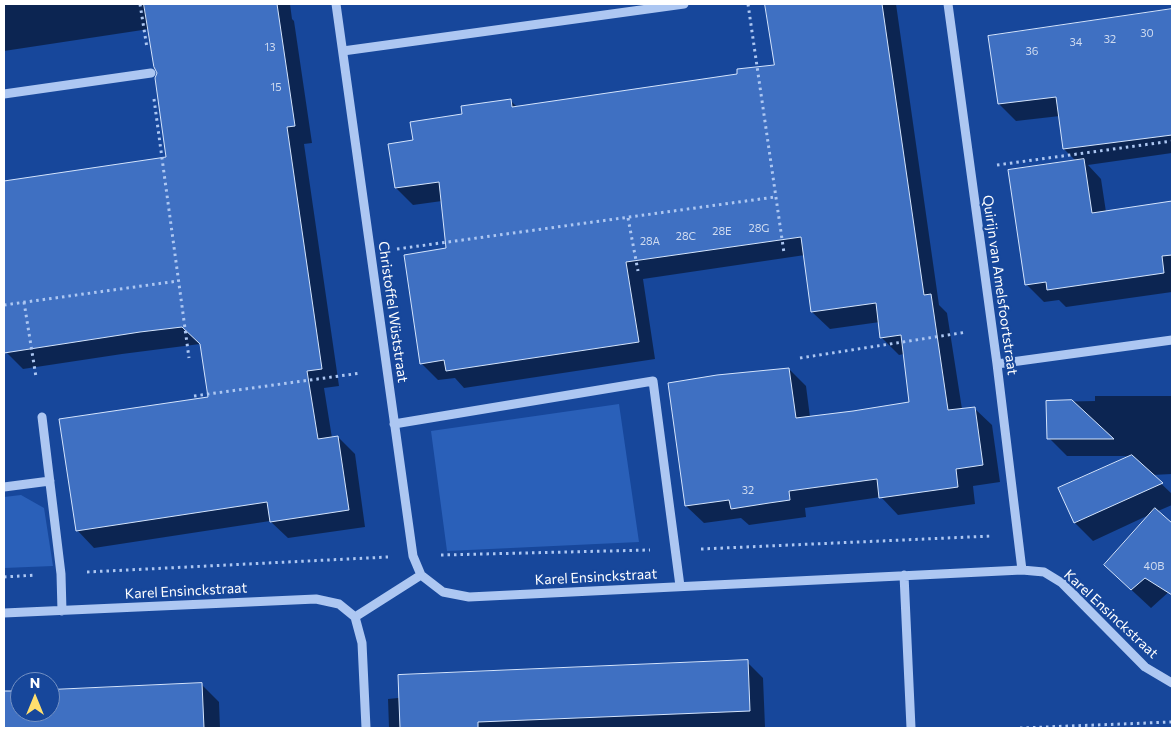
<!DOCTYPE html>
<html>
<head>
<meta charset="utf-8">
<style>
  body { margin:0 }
  #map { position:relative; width:1176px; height:732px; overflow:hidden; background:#17479b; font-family:Commissioner,sans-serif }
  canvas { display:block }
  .frame { position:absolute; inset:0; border:5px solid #fff; pointer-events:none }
  .north { position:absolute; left:10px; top:672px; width:50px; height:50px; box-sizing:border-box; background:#17479b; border:1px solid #7491c3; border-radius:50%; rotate:0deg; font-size:14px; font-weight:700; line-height:20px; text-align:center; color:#fff }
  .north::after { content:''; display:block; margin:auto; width:18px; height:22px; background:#ffdf6e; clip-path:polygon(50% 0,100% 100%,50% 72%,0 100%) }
</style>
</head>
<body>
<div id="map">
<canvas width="1176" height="732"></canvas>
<div class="frame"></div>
<div class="north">N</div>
</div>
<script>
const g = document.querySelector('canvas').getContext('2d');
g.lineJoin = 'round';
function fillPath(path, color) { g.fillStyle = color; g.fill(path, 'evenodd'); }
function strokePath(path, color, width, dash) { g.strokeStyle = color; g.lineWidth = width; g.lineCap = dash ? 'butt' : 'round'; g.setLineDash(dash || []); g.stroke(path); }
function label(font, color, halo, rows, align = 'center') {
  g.font = font + ' Commissioner,sans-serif'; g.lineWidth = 4.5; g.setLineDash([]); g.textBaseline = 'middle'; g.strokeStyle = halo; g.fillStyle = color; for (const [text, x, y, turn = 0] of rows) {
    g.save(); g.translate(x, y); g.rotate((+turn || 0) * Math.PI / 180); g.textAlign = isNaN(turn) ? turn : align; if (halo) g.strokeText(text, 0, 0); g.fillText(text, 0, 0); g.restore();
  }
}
const green = new Path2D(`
  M619 404 639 542 447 551 431 431Z
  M21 495 44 508 53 566 4 568V497Z`);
const shadow = new Path2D(`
  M4 4H290L292 19 294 21 312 143 304 144 339 386 324 388 332 438 338 437 355 454 365 527 288 538 270 521 94 548 77 530 209 398 202 346 200 344 122 354 23 369 6 352 4 336V182L168 158 159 72 149 29 4 51Z
  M766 4H896L939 305 947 313 962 409 974 408 992 425 1000 482 973 486 975 504 898 515 881 497 805 508 806 517 749 525 741 518 704 523 686 506 789 369 806 386 810 417 911 403 904 354 899 355 882 338 880 322 830 329 812 312 805 255 643 279 655 359 464 388 455 378 438 380 421 363 447 250 442 201 413 205 396 188 414 141 464 115 510 100 517 107 739 75 776 66Z
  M1172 11V153L1088 165 1101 179 1106 212 1172 203V292L1066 307 1059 300 1044 302 1026 284 1077 162 1064 149 1060 116 1016 121 999 104 989 37Z
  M1095 396H1172V474L1152 475 1172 494V505L1158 511 1172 525V589L1151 608 1124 583 1151 514 1093 541 1075 523 1060 489 1132 456H1067L1049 438 1047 402 1095 401Z
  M747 662 763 678 765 727 755 728H389L388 699Z
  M201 684 219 702 220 728H4V693L20 692V712H50V691Z`);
const building = new Path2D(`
  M144 4H277L295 126 287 127 322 369 307 371 318 439 338 436 349 510 270 522 267 502 76 531 59 419 208 397 200 344 182 327 140 332 4 353V181L166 157 155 78 157 73 154 67Z
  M765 4H882L924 295 931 294 948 410 975 407 983 465 956 469 958 487 879 498 877 479 789 491 790 500 769 503 731 509 729 500 685 506 668 383 717 375 789 368 796 418 853 411 909 402 901 335 880 338 876 303 811 312 801 237 626 262 639 342 446 371 444 360 420 364 404 255 446 248 439 182 395 188 388 144 413 140 410 122 462 114 461 106 511 99 512 107 737 74V69L774 65Z
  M1172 9V135L1063 149 1056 97 998 104 988 36Z
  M1084 159 1092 213 1172 201V255L1162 256 1164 273 1047 290 1046 282 1025 285 1008 170Z
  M1072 400 1114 439H1047L1046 401Z
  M1132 455 1163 483 1074 523 1058 488Z
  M1155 508 1172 523V595L1145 578 1131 590 1104 565Z
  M748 660 750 711 478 722V728H400L398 675Z
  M202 683 204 728H4V691H20V712H50V690Z`);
const path = new Path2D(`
  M140 4 147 48
  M748 4 784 253
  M154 99 189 358
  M997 165 1172 141
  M628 218 638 271
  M397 249 775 197
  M24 302 36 377
  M4 305 178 281
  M800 358 967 332
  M194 396 361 373
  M701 549 992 536
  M441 555 650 550
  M87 572 388 557
  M4 577 36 575
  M1020 728 1172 722`);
const minor = new Path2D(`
  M336 4 413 556 421 575
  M948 4 997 364 1022 570
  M343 51 684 4
  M4 94 151 73
  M997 364 1172 340
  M42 417 61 574 62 611
  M394 424 653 381 680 586
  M4 487 50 481
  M904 575 911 728
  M4 613 316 599 339 604 355 617 421 575 443 592 469 597 1022 570 1044 572 1062 583 1145 667 1172 683
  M355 617 362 643 366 728`);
const numberNames = [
  ["30",1147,33],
  ["32",1110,39],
  ["34",1076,42],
  ["13",270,47],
  ["36",1032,51],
  ["15",276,87],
  ["28G",759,228],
  ["28E",722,231],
  ["28C",686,236],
  ["28A",650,241],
  ["32",748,490],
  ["40B",1154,566]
];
const streetNames = [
  ["Quirijn van Amelsfoortstraat",1000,285,82],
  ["Christoffel Wüststraat",393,312,82],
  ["Karel Ensinckstraat",596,577,-3],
  ["Karel Ensinckstraat",186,591,-3],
  ["Karel Ensinckstraat",1111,614,43]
];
fillPath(green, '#2a60b9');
fillPath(shadow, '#0007');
fillPath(building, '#3f70c2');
strokePath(building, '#d4e4fc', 1);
strokePath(path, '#adc7f2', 3, [2.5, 4]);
strokePath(minor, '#adc7f2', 9);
label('11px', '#cfdbf0', null, numberNames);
label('14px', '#fff', '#17479b', streetNames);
</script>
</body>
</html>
